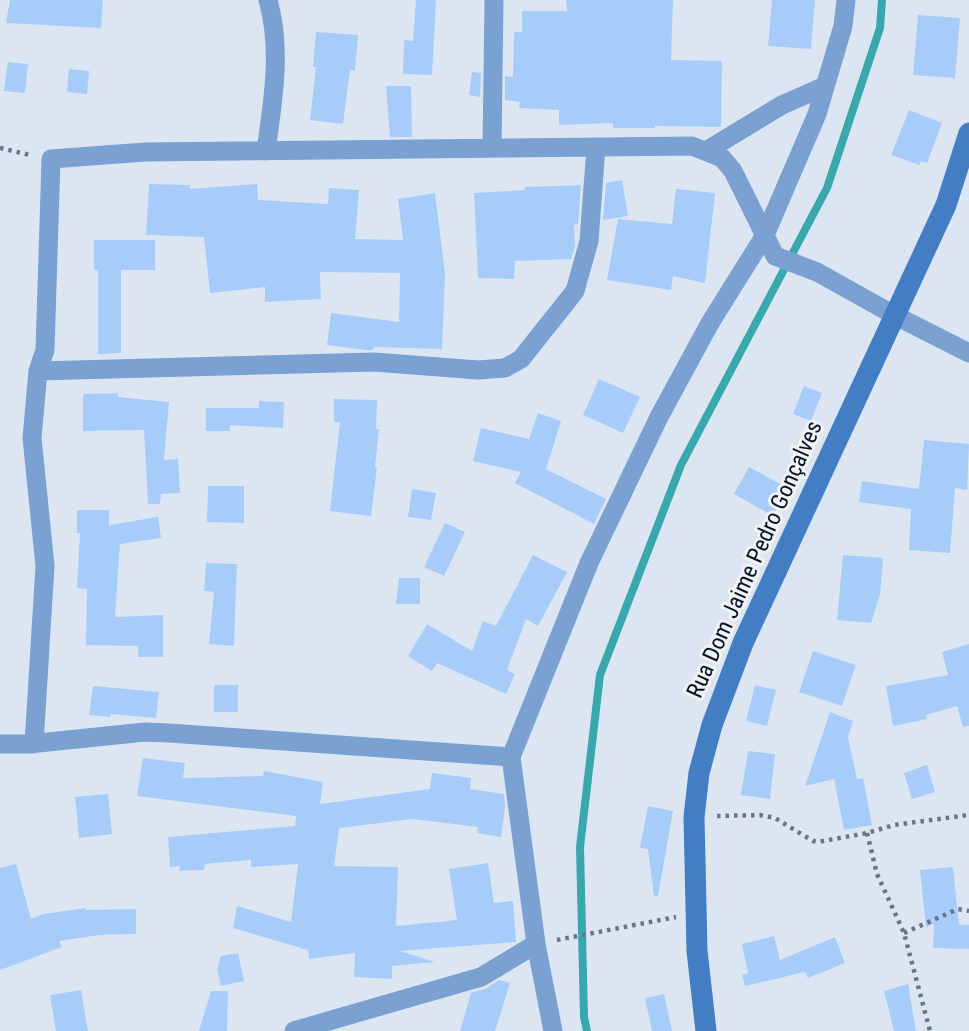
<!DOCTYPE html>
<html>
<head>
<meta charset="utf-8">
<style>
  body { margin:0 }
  canvas { display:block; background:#dce6f3 }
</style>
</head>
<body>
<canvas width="969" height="1031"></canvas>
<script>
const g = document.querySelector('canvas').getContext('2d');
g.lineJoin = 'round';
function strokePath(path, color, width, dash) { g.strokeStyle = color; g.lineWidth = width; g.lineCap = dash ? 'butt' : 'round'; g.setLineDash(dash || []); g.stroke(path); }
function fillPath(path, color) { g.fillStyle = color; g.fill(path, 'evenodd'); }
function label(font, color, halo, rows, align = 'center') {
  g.font = font + ' "Roboto Condensed",sans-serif'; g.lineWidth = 6; g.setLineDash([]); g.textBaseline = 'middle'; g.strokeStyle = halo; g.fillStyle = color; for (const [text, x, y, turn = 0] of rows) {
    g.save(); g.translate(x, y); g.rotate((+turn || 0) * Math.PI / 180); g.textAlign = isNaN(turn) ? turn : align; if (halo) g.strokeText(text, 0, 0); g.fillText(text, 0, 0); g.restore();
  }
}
const stream = new Path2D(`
  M587 1031 584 1017 580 847 600 675 681 465 827 188 880 28 882 0`);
const building = new Path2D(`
  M10 0H103L101 28 6 23Z
  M416 0H436L432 75 403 74 404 40 413 41Z
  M566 0H673L671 60 722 61 721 127 655 126V128H613V123L559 125V110L519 108 520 102 505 100V76L513 77 514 32H522V11H567Z
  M772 0H815L811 49 768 46Z
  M918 15 960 18 955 78 913 75Z
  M316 32 358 35 355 70H350L343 124 310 120 316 67H313Z
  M8 62 28 64 25 93 4 91Z
  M69 69 89 71 87 94 67 92Z
  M472 72 481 73 480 97 469 95Z
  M386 86H411L412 137H390Z
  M909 110 942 123 927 163 921 161 919 165 891 155Z
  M622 180 628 216 603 220 606 183Z
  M149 184 190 185V189L257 184 258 200 328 204 329 188 359 190 355 239 403 240 398 199 435 193 445 273 442 349 374 347 373 350H366L327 345 331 313 399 322 400 273 320 272 321 299 265 302V287L210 293 204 237 146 235Z
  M581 185 578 224 574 225 575 247 571 259 515 261 514 279 478 278 474 193 525 190V187Z
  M676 189 715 193 705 283 673 276 671 290 607 280 618 219 672 224Z
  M94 240H155V270H121V353L98 354V270H94Z
  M599 379 640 397 623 433 583 415Z
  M804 386 822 393 811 421 793 414Z
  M118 393V397L169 402 164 460 178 459 180 493 161 494 160 504H148L144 430 83 431V394Z
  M334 399 377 400 376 429H379L375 467H377L371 516 330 511 340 422H334Z
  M259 401 284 402 283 428 230 425V431H206V408H259Z
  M538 413 561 421 546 469 606 499 594 524 515 483 521 472 473 461 481 428 529 439Z
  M924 440 969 444 967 490 955 488 950 553 909 550 911 509 859 502 862 481 919 489Z
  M749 467 788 488 773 516 734 494Z
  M208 486H244V523L207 522Z
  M412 489 436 493 431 520 408 517Z
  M77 510H109V525L158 517 161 538 120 544 115 617 163 615V657H138V646L86 645 87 589 77 588 80 533H77Z
  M445 523 465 532 444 576 424 567Z
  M533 555 567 572 538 626 526 619 507 670 515 674 506 694 437 663 432 671 408 656 427 624 472 651 483 621 496 626Z
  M843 555 883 558 880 594 871 623 837 620Z
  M206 563 237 564 234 646 209 644 214 592 204 591Z
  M399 578H420V604H396Z
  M969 644V726L963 727 957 706 926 715 927 719 893 726 886 686 948 675 942 652Z
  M813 651 856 665 842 706 799 692Z
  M214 685H238V712H214Z
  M755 685 776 690 767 726 746 721Z
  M93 686 159 692 156 718 111 714 110 717 89 715Z
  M830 712 853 721 848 737 857 779 863 778 872 825 844 830 834 779 805 786Z
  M748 751 775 754 770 799 741 795Z
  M143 758 185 763 183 778 263 776 264 771 323 782 320 804 430 789 432 773 471 778 470 789 504 794 505 807 501 837 477 833 478 827 413 819 339 828 334 866 398 867 396 926 457 920 449 869 488 863 494 903 513 901 516 942 400 951 435 962 392 966V979L354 977 355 953 309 959 308 950 233 928 237 906 291 922 298 864 251 867V860L205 864 204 870 179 871 180 866 170 867 168 837 295 826 296 816 137 796Z
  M927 765 935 792 912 799 904 773Z
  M108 794 112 834 79 838 75 797Z
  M648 806 673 811 658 896H654L648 849 640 848Z
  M16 864 31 919 43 914 86 908V910L136 909V934L99 935 59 941 62 947 0 970V868Z
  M953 867 959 925H969V949L933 948 934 924 926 927 920 870Z
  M774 936 780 960 835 937 845 963 808 978 805 972 745 986 742 975 748 973 742 944Z
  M238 953 244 981 221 986 217 970 221 956Z
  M499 980 510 983 495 1031H460L471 993 487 988Z
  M908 984 916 1031H894L884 991Z
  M81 990 88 1031H56L50 995Z
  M211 991H228L227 1031H199Z
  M664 994 672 1031H652L645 998Z`);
const path = new Path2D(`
  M0 148 30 155
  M717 816 760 815 775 818 813 841 818 842 867 833 894 825 969 815
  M867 833 877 874 904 933 930 1031
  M904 933 958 909 969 911
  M557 940 676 917`);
const street = new Path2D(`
  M492 148 494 0
  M266 151C273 100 282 50 268 0
  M706 151 782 105 825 86
  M38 371 374 362 478 370 505 368 521 359 575 291 589 241 596 147
  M0 744H29L145 732 169 733 511 757
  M34 744 45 566 32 438 38 371 45 350 51 159 145 152 692 146 722 158 733 171 775 256 817 272 894 315 969 353
  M294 1031 481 977 536 944
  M553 1031 536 944 511 757 589 563 659 417 710 323 765 235 817 114 843 26 846 0`);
const secondary = new Path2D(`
  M706 1031 697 951 694 817 699 773 712 725 743 643 946 205 969 133`);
const streetNames = [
  ["Rua Dom Jaime Pedro Gonçalves",756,560,-66]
];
strokePath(stream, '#39a8ae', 8);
fillPath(building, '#a8ccfa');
strokePath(path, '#677587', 4.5, [3.5, 5]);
strokePath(street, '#7aa1d1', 19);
strokePath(secondary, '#437dc4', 21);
label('23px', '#03142b', '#f2f2f2', streetNames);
</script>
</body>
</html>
